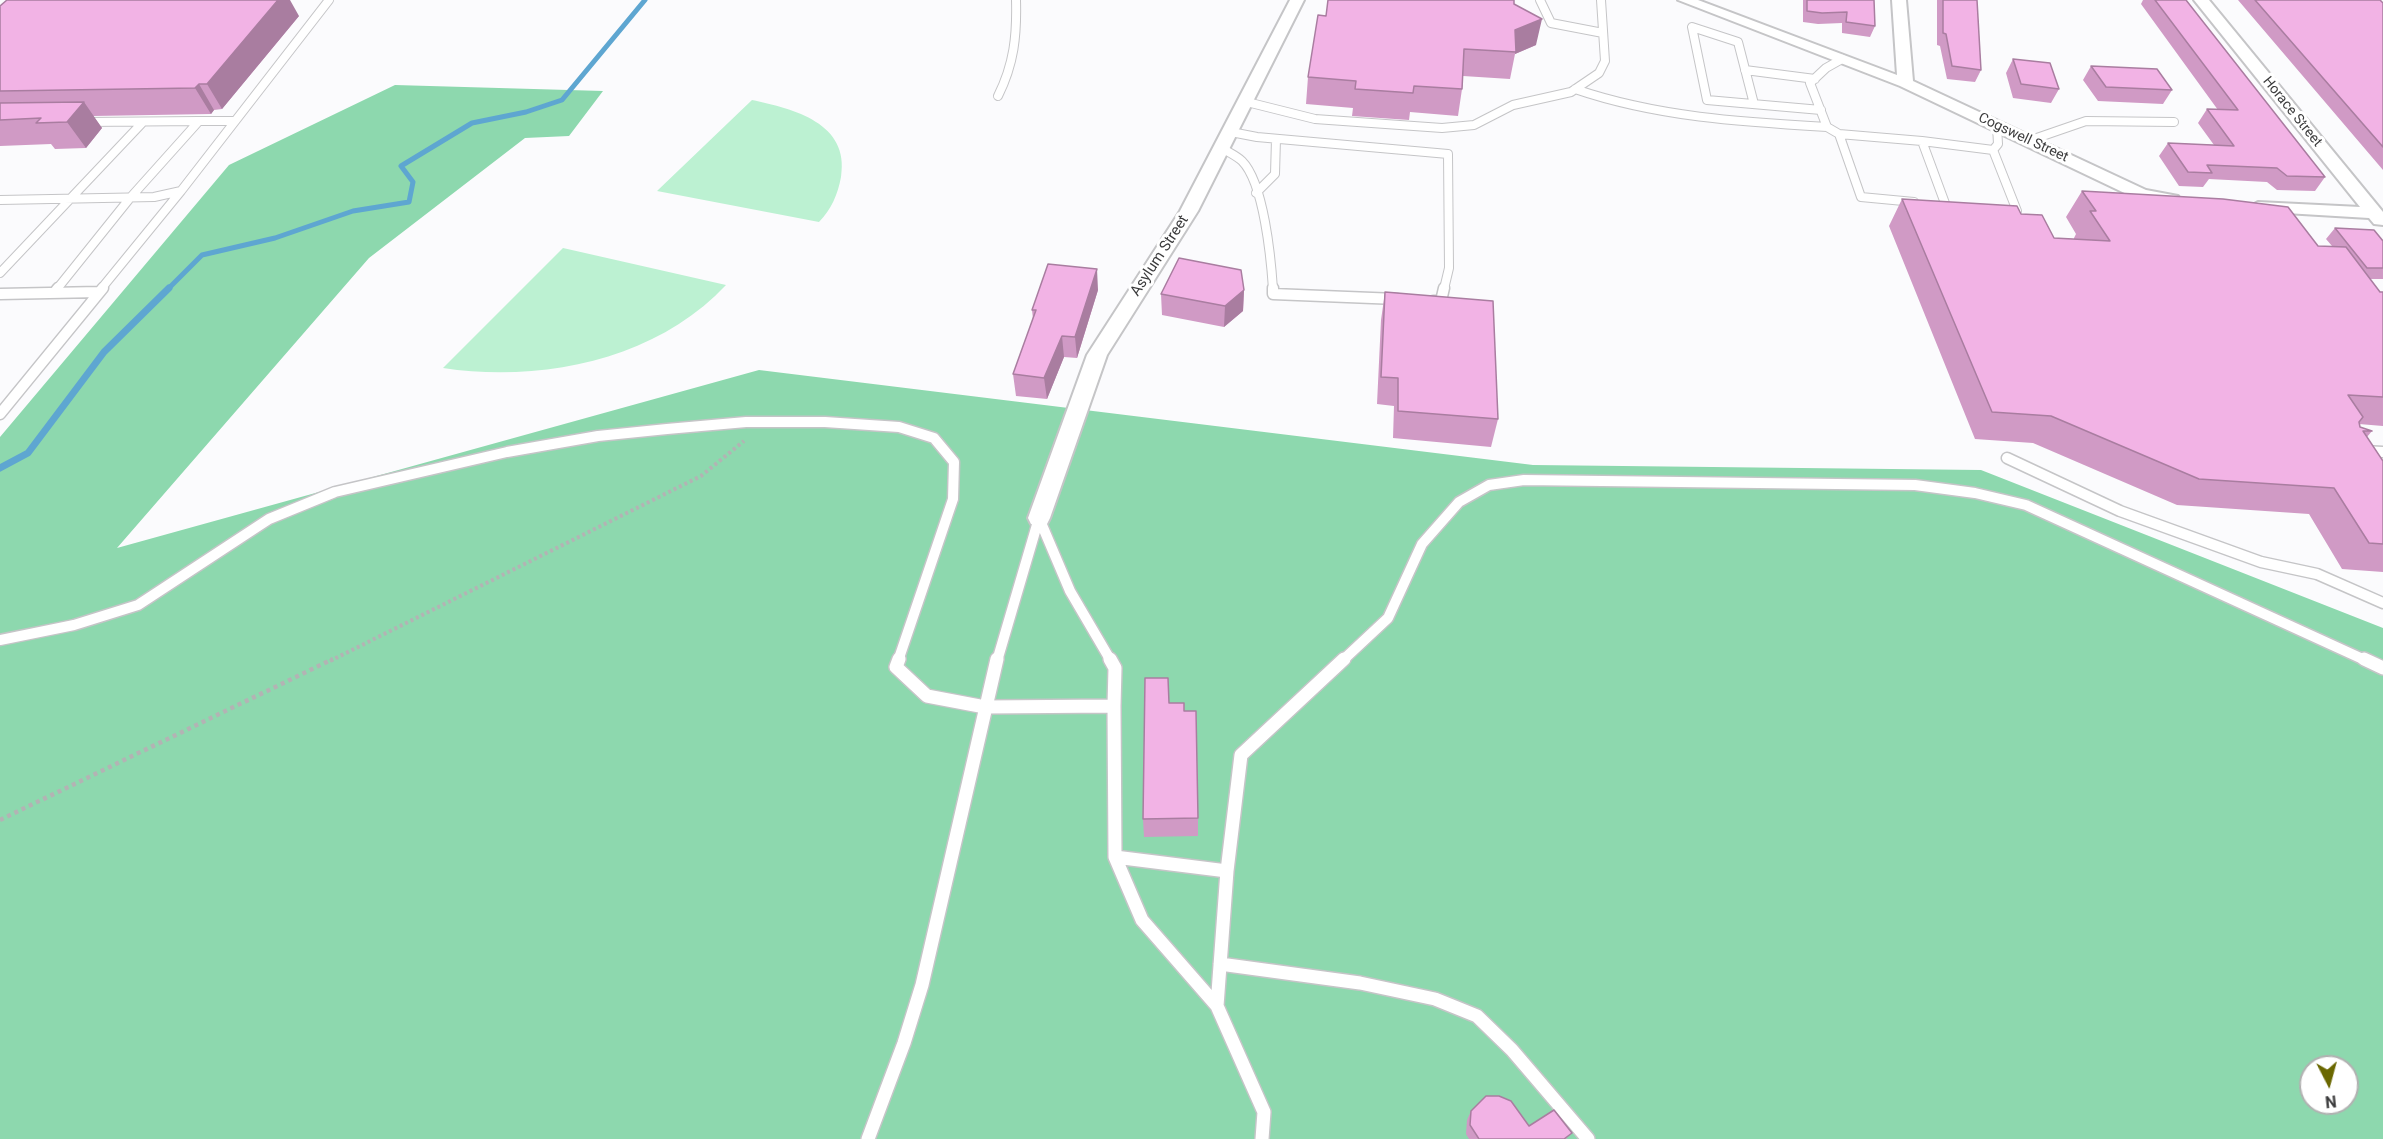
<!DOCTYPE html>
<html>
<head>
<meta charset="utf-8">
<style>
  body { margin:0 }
  #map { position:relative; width:2383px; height:1139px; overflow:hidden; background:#fbfbfd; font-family:Roboto,sans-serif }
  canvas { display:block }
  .north { position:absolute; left:2299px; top:1055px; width:60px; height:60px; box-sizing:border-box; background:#fff; border:2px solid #b1b1b1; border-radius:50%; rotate:174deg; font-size:16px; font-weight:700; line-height:24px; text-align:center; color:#3c3c3d }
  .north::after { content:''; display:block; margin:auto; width:21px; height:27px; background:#6a6700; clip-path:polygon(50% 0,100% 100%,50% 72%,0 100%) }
</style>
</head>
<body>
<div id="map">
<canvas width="2383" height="1139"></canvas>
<div class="north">N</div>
</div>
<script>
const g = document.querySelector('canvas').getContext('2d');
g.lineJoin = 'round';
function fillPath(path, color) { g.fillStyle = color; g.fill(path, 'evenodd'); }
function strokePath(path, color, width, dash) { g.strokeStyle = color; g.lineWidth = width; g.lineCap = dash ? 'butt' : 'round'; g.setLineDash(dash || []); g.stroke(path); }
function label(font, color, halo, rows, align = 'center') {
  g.font = font + ' Roboto,sans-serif'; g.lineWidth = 6; g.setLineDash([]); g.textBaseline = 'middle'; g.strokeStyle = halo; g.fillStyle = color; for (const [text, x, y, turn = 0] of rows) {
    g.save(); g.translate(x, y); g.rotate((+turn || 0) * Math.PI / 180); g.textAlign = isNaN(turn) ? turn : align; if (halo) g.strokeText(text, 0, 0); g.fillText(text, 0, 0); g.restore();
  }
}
const green = new Path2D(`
  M752 100C794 109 850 123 841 177 838 194 831 210 819 222L657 191Z
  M563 248 726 285C656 360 541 383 443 368Z`);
const forest = new Path2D(`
  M395 85 603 91 569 136 525 138 369 258 117 548 759 370 1533 465 1981 470 2383 628V1139H0V437L229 165ZM2311 1067H2347V1103H2311Z`);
const streamFar1 = new Path2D(`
  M168 289 202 255 275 238 353 211 409 202 413 182 401 166 472 123 526 112 562 100 645 0`);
const stream = new Path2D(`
  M0 468 28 453 104 352 169 288`);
const pathFar1 = new Path2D(`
  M330 661 701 476 744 441`);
const path = new Path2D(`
  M0 820 333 659`);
const serviceFar2 = new Path2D(`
  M1540 0 1551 23 1603 33
  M1842 59 1826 68 1810 83 1827 127 1839 134 1922 141 1946 206
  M1745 70 1815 79
  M1575 89C1657 117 1741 122 1827 127
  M998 96C1014 64 1017 36 1016 0
  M1247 102 1315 119 1442 128 1474 125 1513 105 1571 92 1599 73 1605 61 1601 0
  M1754 104 1738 42 1692 27 1707 100 1821 110
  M86 122 199 121
  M1231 132 1257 137 1448 154 1449 268 1444 289
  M1839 134 1861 197 1914 202
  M1922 141 1993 150
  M2028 141 2086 121 2174 122
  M1222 148C1228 152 1237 156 1242 161 1264 183 1271 259 1273 289
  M1993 150 2017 211 2010 210
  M1993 150 1998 144 1997 126
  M1256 193 1275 174 1276 139
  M0 200 154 197 181 191 329 0
  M0 273 143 122
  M57 289 130 198 199 121H235
  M101 289 181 191`);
const serviceFar1 = new Path2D(`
  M1273 288V294L1397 299
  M54 293 58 288
  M0 294 99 292
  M1433 301H1441L1444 288
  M0 414 103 288
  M2363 451 2383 452
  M2007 458 2120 511 2261 562 2317 574 2383 603
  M1039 518 1070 591 1111 661
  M0 640 74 625 138 605 269 519 335 492 507 452 598 436 667 429 746 422H825L899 427 934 438 954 462 953 499 898 661
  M997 661 1039 518
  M1342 661 1388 618 1422 544 1459 502 1489 485 1524 480 1915 485 1975 493 2026 505 2367 661`);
const service = new Path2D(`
  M899 659 896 667 927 696 985 707 1114 706 1115 857 1142 920 1217 1006 1264 1112 1262 1139
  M1110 659 1115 668 1114 706
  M2364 659 2383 668
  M1115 857 1227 871
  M1220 964 1360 983 1435 999 1477 1016 1512 1050 1588 1139
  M1217 1006 1227 871 1241 755 1344 659
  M868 1139 904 1043 922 985 997 659`);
const minor = new Path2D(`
  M1290 0H1304L1198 211 1107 355 1050 518 1047 524 1039 526 1031 524 1028 518 1087 355 1180 211Z
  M1678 0H1698L1897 75 1892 0H1906L1913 81 2146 190 2178 196 2181 200 2172 205 2135 198 1900 86Z
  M2194 0H2209L2383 212V225L2374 224 2369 218 2252 211 2249 207 2258 202 2360 207Z`);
const wall = new Path2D(`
  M1803 0H1874L1875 26 1870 37 1842 33V23L1818 24 1803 22Z
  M1937 0H1977L1981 70 1975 82 1947 79 1940 46 1937 45Z
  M2143 0H2186L2325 177 2315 191 2277 190 2267 182 2209 179 2203 187 2179 186 2159 156 2168 143 2214 145 2198 123 2207 109 2218 110 2141 4Z
  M2238 0H2380L2383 3V170Z
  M1514 4 1536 45 1515 54 1510 79 1463 76 1462 89 1458 116 1410 112 1409 120 1352 116 1353 108 1306 104 1308 77Z
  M0 6 299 16 222 109 214 110 211 114 93 116 102 128 86 148 55 149 51 144 0 146Z
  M2013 59 2059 89 2051 103 2013 98 2006 73Z
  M2091 66 2172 90 2163 104 2098 101 2083 80Z
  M2082 191 2318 246H2332L2326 239 2335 228 2383 241V279H2370L2380 292H2383V426L2359 424 2360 427 2372 431 2367 437 2383 461V572L2342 569 2309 514 2177 505 2033 443 1975 439 1889 226 1902 199 2021 214 2054 238 2074 239V238L2076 234 2066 217Z
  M1098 290 1077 358 1064 357 1047 399 1016 396 1013 374 1033 319 1032 310Z
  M1244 290 1243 311 1224 327 1162 315 1161 294Z
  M1385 292 1498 419 1491 447 1393 438 1394 406 1377 404 1381 320Z
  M1169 703 1184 711 1198 818V836L1144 837 1143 819Z
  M1471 1111 1529 1126 1568 1139H1469L1466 1134 1467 1120Z`);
const shadedWall = new Path2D(`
  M278 0H290L299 16 222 109 207 84Z
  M1542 19 1536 45 1515 54V30Z
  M199 84 214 110 211 114 195 88Z
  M84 102 102 128 86 148 67 122Z
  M1097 269 1098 290 1077 358 1075 337Z
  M1244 290 1243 311 1224 327 1225 306Z
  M1062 336 1064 357 1047 399 1044 378Z`);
const building = new Path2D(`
  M7 0H278L207 84H199L195 88 0 91V6Z
  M1328 0H1514V4L1542 19 1515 30 1516 52 1464 49 1462 89 1414 86 1413 93 1355 89 1356 81 1308 77 1318 15 1326 16Z
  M1807 0H1874L1875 26 1846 22 1847 12 1822 13 1807 11Z
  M1943 0H1977L1981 70 1952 66 1946 34 1943 33Z
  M2155 0H2186L2325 177 2287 176 2277 168 2207 165 2212 173 2188 172 2168 143 2234 146 2207 109 2238 110Z
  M2255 0H2380L2383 3V147Z
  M2013 59 2050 63 2059 89 2021 84Z
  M2091 66 2157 69 2172 90 2106 87Z
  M84 102 67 122 36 123 41 118 0 120V103Z
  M2082 191 2223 199 2288 207 2318 246 2346 247 2380 292H2383V397L2348 395 2363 417 2359 422 2360 427 2372 431H2363L2383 461V544L2369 543 2334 488 2199 479 2051 416 1992 412 1902 199 2017 206 2021 214 2042 215 2054 238 2110 241 2090 211H2096Z
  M2335 228 2374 230 2383 241V268H2367Z
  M1179 258 1241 270 1244 290 1225 306 1161 294Z
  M1048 264 1097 269 1075 337 1062 336 1044 378 1013 374 1036 310H1032Z
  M1385 292 1493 301 1498 419 1398 411V378L1381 377Z
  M1145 678H1168L1169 703H1184V711H1196L1198 818 1143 819Z
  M1486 1096H1499L1511 1101 1529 1126 1554 1110 1572 1133 1564 1139H1479L1470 1125 1471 1111Z`);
const farStreetnames = [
  ["Horace Street",2292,112,51],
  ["Cogswell Street",2023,138,25]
];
const streetNames = [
  ["Asylum Street",1160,256,-57]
];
fillPath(green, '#bcf1d2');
fillPath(forest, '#8dd8ae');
strokePath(streamFar1, '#5ea6d1', 5);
strokePath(stream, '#5ea6d1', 7);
strokePath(serviceFar2, '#c5c5c7', 10);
strokePath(serviceFar1, '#c5c5c7', 13);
strokePath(service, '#c5c5c7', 16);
strokePath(minor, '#c5c5c7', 4);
strokePath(pathFar1, '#b3b3b4', 4, [3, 3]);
strokePath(path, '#b3b3b4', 4.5, [4, 4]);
strokePath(serviceFar2, '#fff', 8);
strokePath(serviceFar1, '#fff', 10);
strokePath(service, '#fff', 13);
fillPath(minor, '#fff');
fillPath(wall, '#d09ac5');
fillPath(shadedWall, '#a97da0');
fillPath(building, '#f2b3e5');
strokePath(building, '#a97da0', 1.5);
label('14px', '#3c3c3d', '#fff', farStreetnames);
label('15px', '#3c3c3d', '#fff', streetNames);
</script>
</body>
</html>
